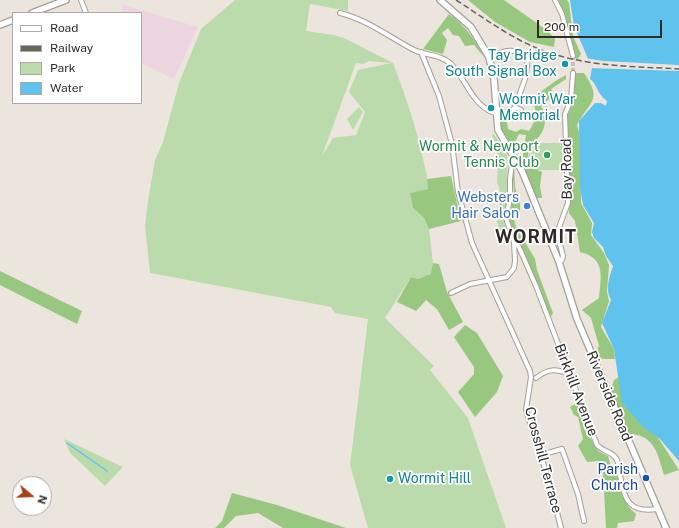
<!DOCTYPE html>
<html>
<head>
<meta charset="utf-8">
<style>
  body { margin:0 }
  #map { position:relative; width:679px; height:528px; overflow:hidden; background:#ece5dd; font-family:"Public Sans",sans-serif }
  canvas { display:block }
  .legend { position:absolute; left:12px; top:12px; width:130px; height:92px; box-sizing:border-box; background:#fff; border:1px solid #abaaa9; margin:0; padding:5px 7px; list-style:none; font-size:12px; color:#2d2a27 }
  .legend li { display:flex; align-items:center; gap:8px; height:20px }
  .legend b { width:20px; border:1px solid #abaaa9 }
  .north { position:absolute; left:12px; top:476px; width:40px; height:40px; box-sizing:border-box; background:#fff; border:1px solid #abaaa9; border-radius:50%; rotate:109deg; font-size:11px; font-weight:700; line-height:16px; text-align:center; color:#2d2a27 }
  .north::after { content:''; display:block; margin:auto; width:14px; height:18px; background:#a64017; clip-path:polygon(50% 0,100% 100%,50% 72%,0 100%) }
  .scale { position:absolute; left:537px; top:20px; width:125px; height:18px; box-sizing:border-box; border:2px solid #2d2a27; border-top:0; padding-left:5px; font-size:12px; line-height:14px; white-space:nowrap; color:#2d2a27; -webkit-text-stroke:3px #fff; paint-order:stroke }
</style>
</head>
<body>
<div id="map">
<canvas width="679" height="528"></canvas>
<ul class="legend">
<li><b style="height:5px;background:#fff"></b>Road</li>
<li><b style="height:5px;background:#67635e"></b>Railway</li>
<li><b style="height:11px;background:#bcdbac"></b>Park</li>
<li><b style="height:11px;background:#5fc3ed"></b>Water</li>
</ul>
<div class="north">N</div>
<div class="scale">200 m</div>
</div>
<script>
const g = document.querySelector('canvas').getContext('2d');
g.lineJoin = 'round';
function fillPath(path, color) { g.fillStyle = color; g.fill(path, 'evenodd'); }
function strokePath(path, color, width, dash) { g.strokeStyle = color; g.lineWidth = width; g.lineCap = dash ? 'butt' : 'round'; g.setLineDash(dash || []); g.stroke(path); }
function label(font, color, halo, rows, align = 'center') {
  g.font = font + ' "Public Sans",sans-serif'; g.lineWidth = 3.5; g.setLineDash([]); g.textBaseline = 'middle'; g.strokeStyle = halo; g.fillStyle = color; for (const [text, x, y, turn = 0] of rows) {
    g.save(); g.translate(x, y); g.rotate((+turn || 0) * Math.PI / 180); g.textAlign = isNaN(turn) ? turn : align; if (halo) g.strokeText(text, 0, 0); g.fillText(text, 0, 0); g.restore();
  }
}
const industrial = new Path2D(`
  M123 5 198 27 174 79 141 63V13H122Z`);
const green = new Path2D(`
  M235 0H348V11L310 4 306 31 334 35 346 39 393 63C409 105 422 145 429 189L411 193 413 208 424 218 429 229 433 263 432 274 418 279 411 277 385 318 434 366 430 370 468 418 506 528H368L350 465 368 319 335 313 331 307 150 273 145 226 148 201 155 160 163 142 179 83 201 29ZM369 61 391 63 358 70 349 92 365 112 356 135 333 138 322 156 356 63 363 64Z
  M359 107 363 112 353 130 347 119Z
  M493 133 506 152 507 158 508 201 503 219 507 231 500 233 495 214 502 198 497 182 498 163 496 146 492 136Z
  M535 143H564L566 170H527L530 144Z
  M64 439 123 467 105 486 70 453Z`);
const forest = new Path2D(`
  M468 0H504L548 31 555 39 554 47 530 42 495 22Z
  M557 0H567L569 3 573 36 581 54 578 59 575 58 564 15Z
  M449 14C466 26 475 40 485 58L474 45 465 46 459 36 453 35 448 28 442 33 447 40 443 54 423 49Z
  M575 73H584C603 101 590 100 577 125L580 135 581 203 592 223 591 235 604 253 609 265 607 292 609 301 601 327 614 349 615 359H598L596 351 599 346 591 318 582 310 599 298C601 277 606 258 580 252L575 221 569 213 570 184 567 117 573 103Z
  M566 75V79L551 89 554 95 541 106C549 118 545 136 531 143L528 155 531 167 542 172 540 186 542 198H536L523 166 522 160 526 135 519 134 514 144 510 145 500 130 498 121 507 122 508 129 516 132 521 129 529 131C537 119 537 112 532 98L557 80Z
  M514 166 515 187 520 203V214L514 219 516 227 535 259 537 270 553 313 550 318 527 259 509 221C508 212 513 205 514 196 514 186 512 176 513 167Z
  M451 176 461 221 429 229 424 218 413 208 410 193 428 189 427 179Z
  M433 263 439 264 447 292 463 322 449 330 437 309 426 300 416 311 397 302 411 277 418 279 431 274Z
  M0 271 82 311 77 324 0 285Z
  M465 325 477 333 503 376 497 392 475 417 458 392 474 374V367L454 337Z
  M619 377 642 423 657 436 679 470 664 475C658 455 655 435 630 434L610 392 614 380Z
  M575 404 581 408 591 439 598 451 608 456 612 470 617 473C619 489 623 504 636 514L634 521 618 523 617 528H606L603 470 598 461 587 462 578 446 583 439 578 417 574 415 570 407Z
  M232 493 277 505 346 528H283L258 513 236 516 224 528H215L222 521Z`);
const water = new Path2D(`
  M570 0H679V461L659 438 644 428 622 403 614 349 602 323 611 300C605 289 609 278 613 266L606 256 603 247 594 238 592 232 594 223 583 205 580 188 579 121 595 103H601L606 106 607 101C597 94 597 84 590 79L592 68 574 26Z`);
const pier = new Path2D(`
  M585 58 603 61 679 65V71L589 68Z`);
const stream = new Path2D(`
  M67 443 107 471`);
const streetTunnel = new Path2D(`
  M573 56V73`);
const street = new Path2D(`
  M81 0 86 13
  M555 0 562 14 573 56
  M340 13C368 20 389 37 414 50 427 56 440 54 451 64 467 80 472 106 495 113
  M421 52 439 96 452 144 458 192 472 243 530 371 531 377 526 410 550 484 561 528
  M489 57C503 51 516 46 528 58L525 79 515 107 511 112 512 116 517 117 520 115 521 110 515 107
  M514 242 518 245 536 286 597 445C603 452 613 451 617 460 619 464 619 470 620 475 624 501 630 513 657 509
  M559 262 562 260 563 256 557 233 568 203 565 114 571 100 573 73
  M451 293 470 284 507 277 514 268 515 261 514 242 506 218 510 199V179L513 156
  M536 378C548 368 556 369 571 374
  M540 455 562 449 578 494 584 521`);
const secondary = new Path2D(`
  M440 0 471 27 489 57 494 79 498 130 522 171 559 262 577 319 666 528
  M32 13 66 0
  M0 25 13 20`);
const rail = new Path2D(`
  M456 0C481 16 505 34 532 46 579 67 629 66 679 69`);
const markers = [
  [565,64,4,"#0f9aa8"],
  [491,108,4,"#0f9aa8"],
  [547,155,4,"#2e9e5b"],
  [527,206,4,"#3f7fe0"],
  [646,478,4,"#1a4fb4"],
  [390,479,4,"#0f9aa8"]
];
const cultureNames = [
  ["Tay Bridge",557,56,"right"],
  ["South Signal Box",557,72,"right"],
  ["Wormit War",499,100],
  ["Memorial",499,116],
  ["Wormit Hill",398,479]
];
const leisureNames = [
  ["Wormit & Newport",539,147],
  ["Tennis Club",539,163]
];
const streetNames = [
  ["Bay Road",567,169,-91],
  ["Birkhill Avenue",576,390,69],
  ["Riverside Road",609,396,67],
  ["Crosshill Terrace",543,460,75]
];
const shopNames = [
  ["Websters",519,198],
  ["Hair Salon",519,214]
];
const transitNames = [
  ["Parish",638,470],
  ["Church",638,486]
];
const districtNames = [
  ["WORMIT",536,237]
];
fillPath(industrial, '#edd5df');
fillPath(green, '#bcdbac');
fillPath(forest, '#98c77f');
fillPath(water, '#5fc3ed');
fillPath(pier, '#ece5dd');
strokePath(stream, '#5fc3ed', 1.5);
strokePath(streetTunnel, '#c6c0b9', 4, [4, 2]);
strokePath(street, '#a69e97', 6);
strokePath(secondary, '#a69e97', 8);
strokePath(street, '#fff', 4);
strokePath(secondary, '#fff', 5.5);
strokePath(rail, '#67635e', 1.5, [6, 3]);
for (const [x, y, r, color] of markers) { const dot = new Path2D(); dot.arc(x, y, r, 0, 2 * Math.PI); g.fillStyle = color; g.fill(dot); strokePath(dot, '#fff', 1.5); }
label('14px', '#0d838f', '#fff', cultureNames, 'left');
label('14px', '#27864d', '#fff', leisureNames, 'right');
label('14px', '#2d2a27', '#fff', streetNames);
label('14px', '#366cbe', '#fff', shopNames, 'right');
label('14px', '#164399', '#fff', transitNames, 'right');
g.letterSpacing = '1px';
label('bold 18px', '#2d2a27', '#fff', districtNames);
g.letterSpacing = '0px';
</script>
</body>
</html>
